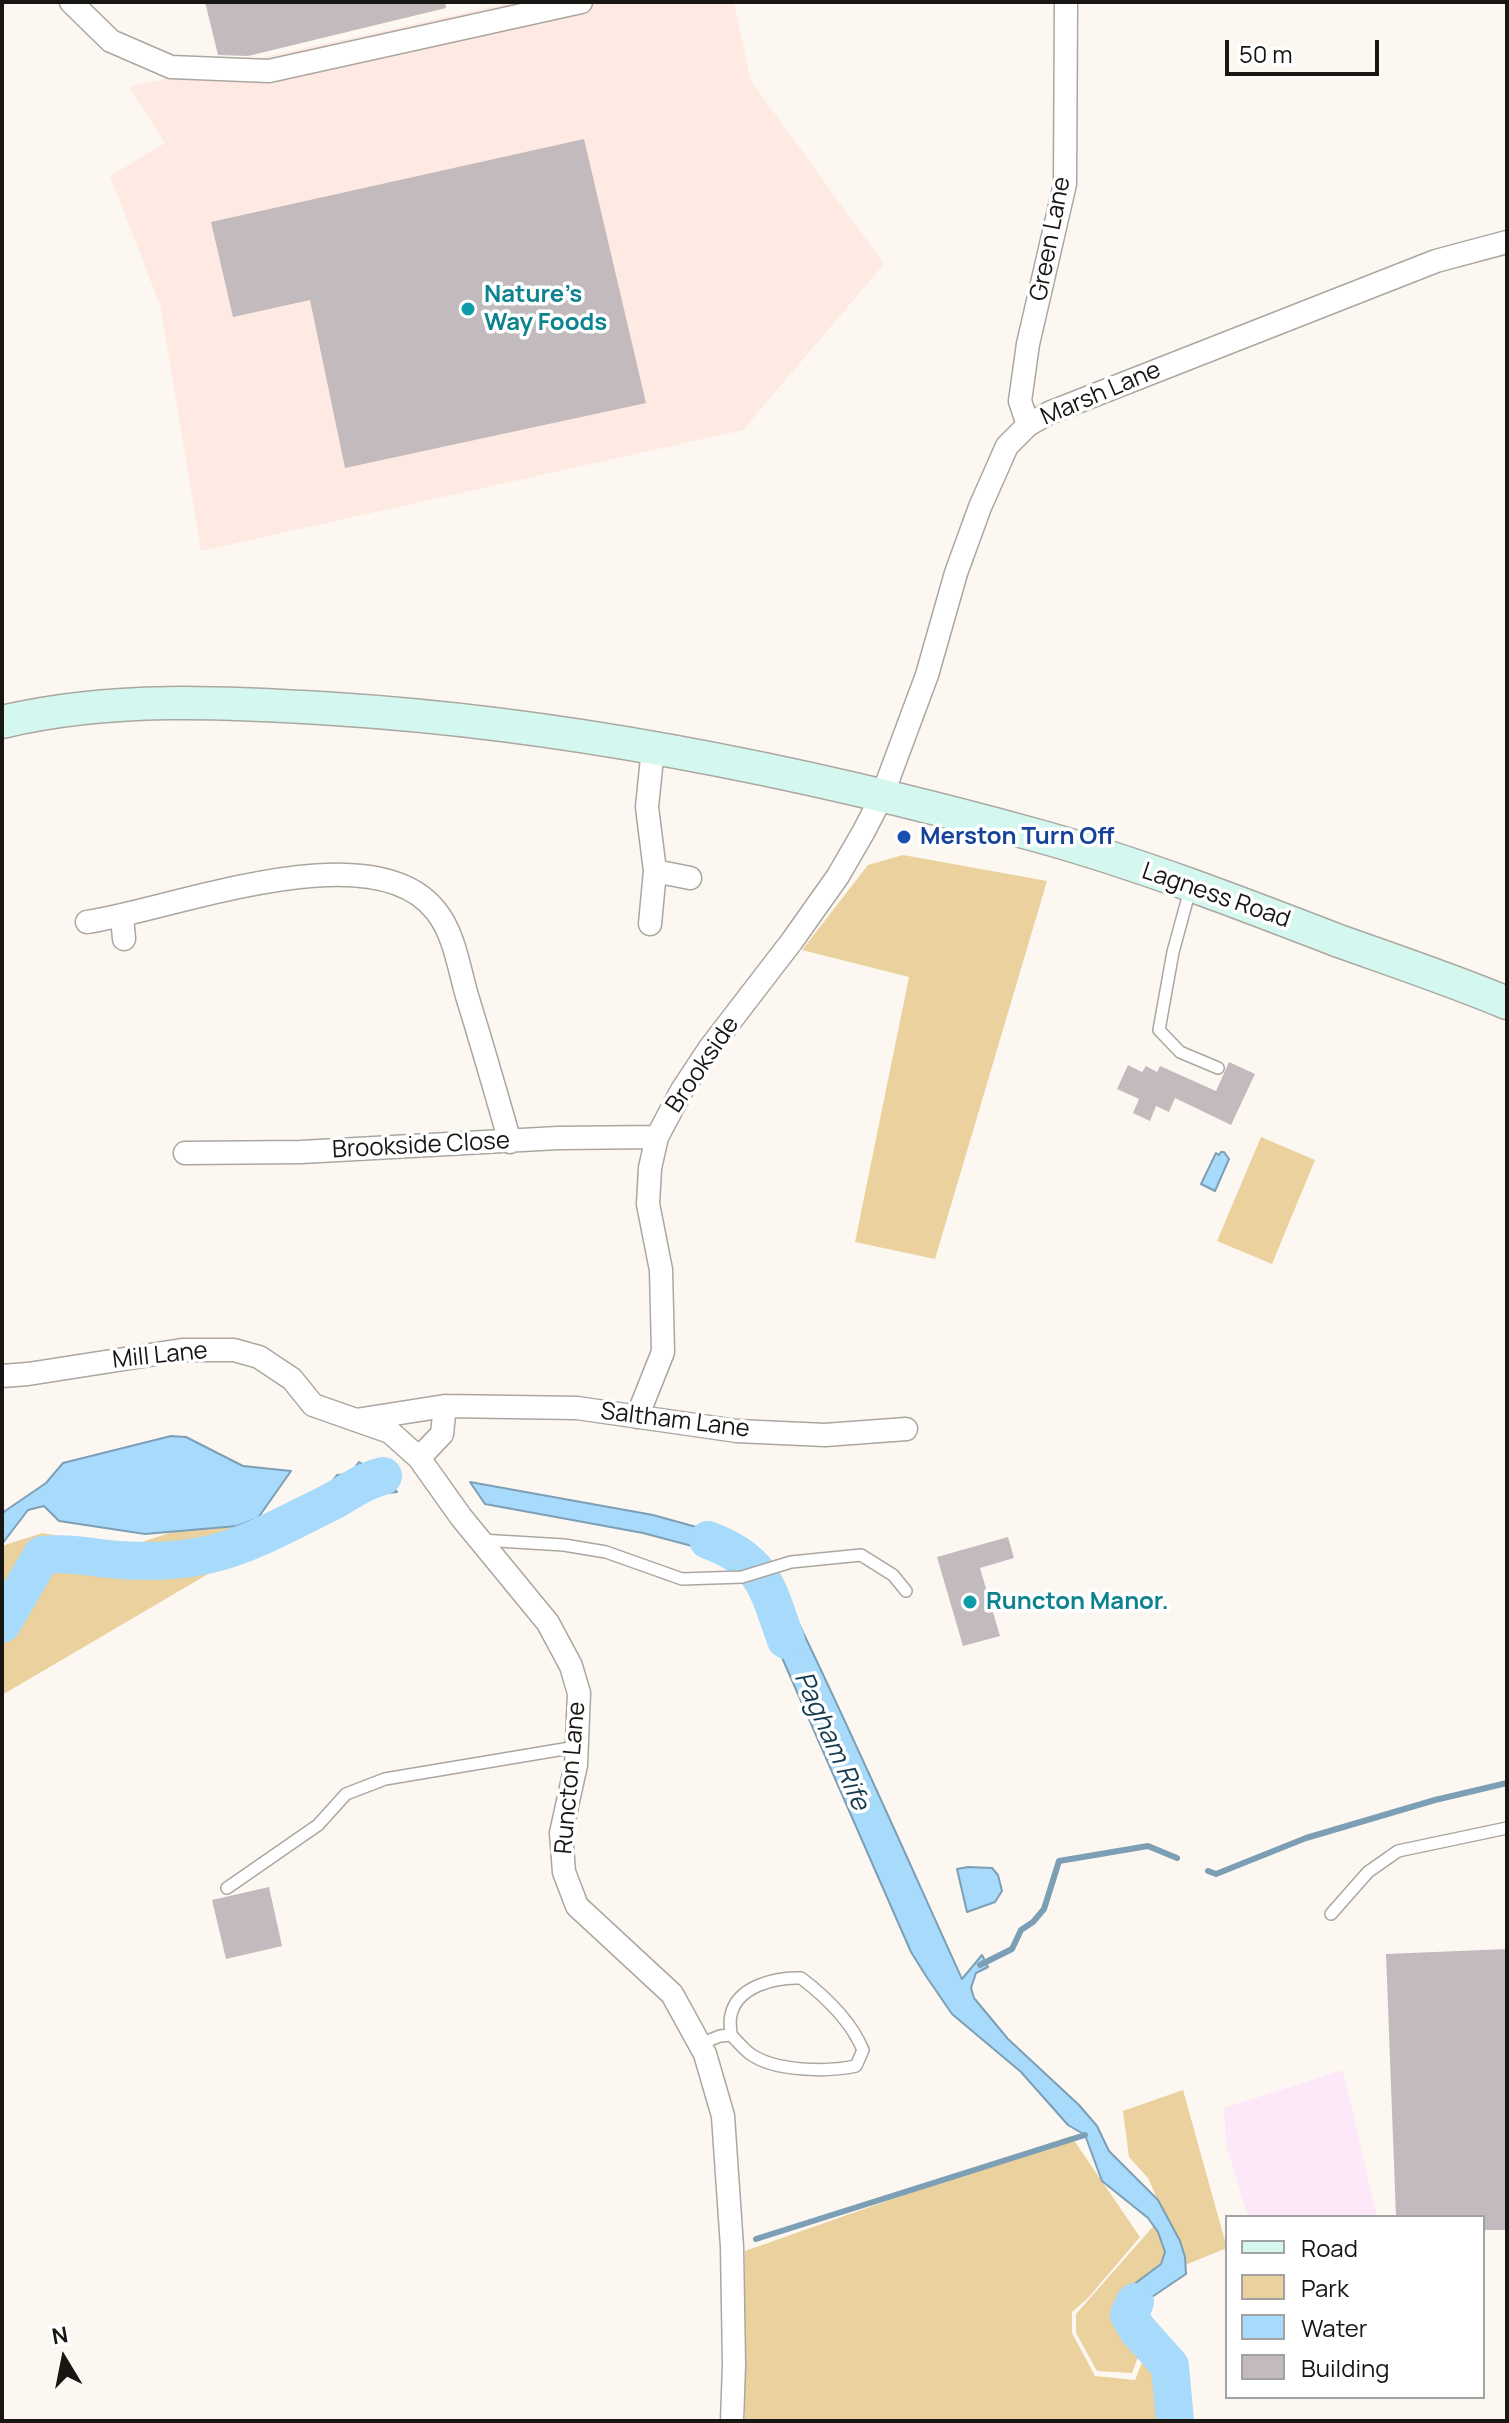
<!DOCTYPE html>
<html>
<head>
<meta charset="utf-8">
<style>
  body { margin:0 }
  #map { position:relative; width:1509px; height:2423px; overflow:hidden; background:#fcf8f1; font-family:Manrope,sans-serif }
  canvas { display:block }
  .frame { position:absolute; inset:0; border:4px solid #171613; pointer-events:none }
  .legend { position:absolute; left:1225px; top:2215px; width:260px; height:184px; box-sizing:border-box; background:#fff; border:2px solid #a2a2a1; margin:0; padding:10px 14px; list-style:none; font-size:24px; color:#171613 }
  .legend li { display:flex; align-items:center; gap:16px; height:40px }
  .legend b { width:40px; border:2px solid #a2a2a1 }
  .north { position:absolute; left:24px; top:2319px; width:80px; height:80px; -webkit-text-stroke:6px #fff; paint-order:stroke; rotate:350deg; font-size:22px; font-weight:700; line-height:32px; text-align:center; color:#171613 }
  .north::after { content:''; display:block; margin:auto; width:28px; height:36px; background:#171613; clip-path:polygon(50% 0,100% 100%,50% 72%,0 100%) }
  .scale { position:absolute; left:1225px; top:40px; width:154px; height:36px; box-sizing:border-box; border:4px solid #171613; border-top:0; padding-left:10px; font-size:24px; line-height:28px; white-space:nowrap; color:#171613; -webkit-text-stroke:6px #fff; paint-order:stroke }
</style>
</head>
<body>
<div id="map">
<canvas width="1509" height="2423"></canvas>
<div class="frame"></div>
<ul class="legend">
<li><b style="height:10px;background:#d4f8ef"></b>Road</li>
<li><b style="height:22px;background:#ead19d"></b>Park</li>
<li><b style="height:22px;background:#a8dafc"></b>Water</li>
<li><b style="height:22px;background:#c3babd"></b>Building</li>
</ul>
<div class="north">N</div>
<div class="scale">50 m</div>
</div>
<script>
const g = document.querySelector('canvas').getContext('2d');
g.lineJoin = 'round';
function fillPath(path, color) { g.fillStyle = color; g.fill(path, 'evenodd'); }
function strokePath(path, color, width, dash) { g.strokeStyle = color; g.lineWidth = width; g.lineCap = dash ? 'butt' : 'round'; g.setLineDash(dash || []); g.stroke(path); }
function label(font, color, halo, rows, align = 'center') {
  g.font = font + ' Manrope,sans-serif'; g.lineWidth = 7; g.setLineDash([]); g.textBaseline = 'middle'; g.strokeStyle = halo; g.fillStyle = color; for (const [text, x, y, turn = 0] of rows) {
    g.save(); g.translate(x, y); g.rotate((+turn || 0) * Math.PI / 180); g.textAlign = isNaN(turn) ? turn : align; if (halo) g.strokeText(text, 0, 0); g.fillText(text, 0, 0); g.restore();
  }
}
const commercial = new Path2D(`
  M1343 2070 1377 2217H1248L1226 2145 1224 2108Z`);
const industrial = new Path2D(`
  M514 2H734L751 81 884 264 743 430 201 551 160 305 110 176 165 143 129 87Z`);
const green = new Path2D(`
  M903 855 1047 881 935 1259 855 1242 909 977 802 950 868 865Z
  M1261 1137 1315 1160 1272 1264 1217 1241Z
  M238 1511 261 1543 2 1695V1546L42 1533 126 1547Z
  M1183 2090 1227 2248 1153 2278 1129 2337 1142 2346 1132 2373 1097 2371 1076 2333V2314L1164 2214 1148 2178 1129 2157 1123 2111Z
  M1071 2136 1140 2237 1088 2298 1072 2312V2333L1095 2376 1135 2380 1145 2355 1162 2374 1159 2421H745V2251Z`);
const water = new Path2D(`
  M1221 1152H1224L1229 1159 1215 1191 1201 1184 1216 1153 1219 1155Z
  M171 1436 186 1437 243 1466 291 1471 258 1518 237 1526 145 1534 59 1521 44 1506 28 1510 2 1544V1515L5 1511 46 1483 63 1463Z
  M359 1462 383 1476 397 1492 351 1497 340 1504 330 1484 337 1475 350 1474Z
  M470 1482 653 1515 700 1528 738 1542 763 1563 730 1565 692 1546 643 1533 485 1504Z
  M783 1591C846 1719 903 1849 962 1979L982 1955 988 1967 976 1973 971 1988 974 1998 1008 2039 1079 2105 1097 2126 1109 2151 1158 2200 1180 2241 1185 2257 1186 2274 1146 2301V2313L1159 2337 1142 2346 1129 2337 1122 2310 1133 2285 1161 2264 1165 2252 1158 2232 1148 2218 1102 2181 1085 2135 1068 2125 1021 2072 952 2014 926 1976 911 1952 755 1596Z
  M968 1867 992 1868 998 1875 1002 1891 995 1902 967 1912 957 1869Z`);
const stream = new Path2D(`
  M1208 1871 1216 1874 1306 1838 1435 1800 1507 1783
  M980 1965 1012 1949 1021 1930 1033 1922 1044 1909 1059 1861 1148 1846 1177 1858
  M756 2239 1085 2135`);
const river = new Path2D(`
  M708 1540C765 1561 767 1588 786 1640
  M2 1624 42 1555C69 1552 93 1558 120 1560 151 1562 182 1561 211 1554 252 1544 292 1521 329 1503 348 1493 362 1481 383 1476
  M1135 2302 1129 2315 1137 2329 1170 2366 1175 2421`);
const building = new Path2D(`
  M205 2H445L446 8 248 56 218 55Z
  M584 139 646 403 345 468 310 300 233 317 211 222Z
  M1229 1062 1255 1074 1231 1125 1175 1098 1169 1112 1156 1106 1150 1121 1133 1113 1139 1099 1117 1089 1128 1065 1142 1072 1146 1066 1157 1072 1160 1066 1216 1091Z
  M1008 1537 1014 1558 980 1568 1000 1636 963 1646 937 1557Z
  M269 1887 282 1946 226 1959 212 1900Z
  M1507 1949V2230H1483V2217H1396L1386 1954Z`);
const service = new Path2D(`
  M1191 886 1173 952 1159 1030 1180 1052 1218 1068
  M481 1540 564 1545 606 1552 682 1579 742 1577 791 1562 861 1555 893 1575 906 1591
  M227 1888 318 1825 346 1794 385 1779 576 1747
  M1331 1914 1368 1872 1398 1851 1507 1828
  M700 2044 720 2036 731 2035C737 2041 743 2048 749 2053 774 2072 828 2072 856 2066L863 2050C851 2021 826 1997 801 1978 776 1977 737 1986 731 2015 729 2021 731 2029 731 2035`);
const minor = new Path2D(`
  M71 2 111 41 171 67 269 71 581 2
  M1028 425 1020 401 1028 344 1065 184 1066 2
  M655 871 690 878
  M122 917 124 939
  M87 922C171 910 372 829 436 911 454 933 459 968 467 996 482 1044 496 1093 510 1142
  M650 924 655 871 647 807 653 748
  M185 1153 301 1152 558 1138 657 1137
  M2 1376 28 1374 182 1350H234L259 1357 292 1379 313 1405 390 1432 419 1458 461 1517 548 1623 571 1666 579 1693 576 1765 561 1833 564 1872 577 1906 672 1994 705 2054 723 2116 732 2247 734 2365 732 2421
  M637 1417 663 1352 661 1270 648 1204 650 1168 657 1137 682 1090 709 1049 792 941 838 876 864 831 882 796 927 675 956 573 980 507 1007 446 1028 425 1049 413 1436 261 1507 242
  M356 1420 445 1406 577 1408 737 1431 825 1435 906 1429
  M419 1458 442 1434 445 1406`);
const secondary = new Path2D(`
  M2 722C111 696 224 702 335 709 573 724 816 774 1046 838 1145 866 1243 904 1339 941 1395 961 1452 980 1507 1003`);
const markers = [
  [468,309,8,"#0f9aa8"],
  [904,837,8,"#1a4fb4"],
  [970,1602,8,"#0f9aa8"]
];
const streetNames = [
  ["Green Lane",1051,239,-79],
  ["Marsh Lane",1101,394,-23],
  ["Lagness Road",1216,896,19],
  ["Brookside",703,1065,-56],
  ["Brookside Close",421,1146,-3],
  ["Mill Lane",160,1356,-6],
  ["Saltham Lane",675,1421,7],
  ["Runcton Lane",571,1778,-85]
];
const cultureNames = [
  ["Nature’s",484,295],
  ["Way Foods",484,323],
  ["Runcton Manor.",986,1602]
];
const transitNames = [
  ["Merston Turn Off",920,837]
];
const waterNames = [
  ["Pagham Rife",831,1741,66]
];
fillPath(commercial, '#fce8f8');
fillPath(industrial, '#feeae2');
fillPath(green, '#ead19d');
fillPath(water, '#a8dafc');
strokePath(water, '#7c9fb6', 2);
strokePath(stream, '#7c9fb6', 6);
strokePath(river, '#a8dafc', 38);
fillPath(building, '#c3babd');
strokePath(service, '#aba7a0', 14);
strokePath(minor, '#aba7a0', 25);
strokePath(secondary, '#aba7a0', 35);
strokePath(service, '#fff', 11);
strokePath(minor, '#fff', 22);
strokePath(secondary, '#d4f8ef', 32);
for (const [x, y, r, color] of markers) { const dot = new Path2D(); dot.arc(x, y, r, 0, 2 * Math.PI); g.fillStyle = color; g.fill(dot); strokePath(dot, '#fff', 3); }
label('24px', '#171613', '#fff', streetNames);
label('bold 24px', '#0d838f', '#fff', cultureNames, 'left');
label('bold 24px', '#164399', '#fff', transitNames, 'left');
label('italic 26px', '#143b51', '#fff', waterNames);
</script>
</body>
</html>
